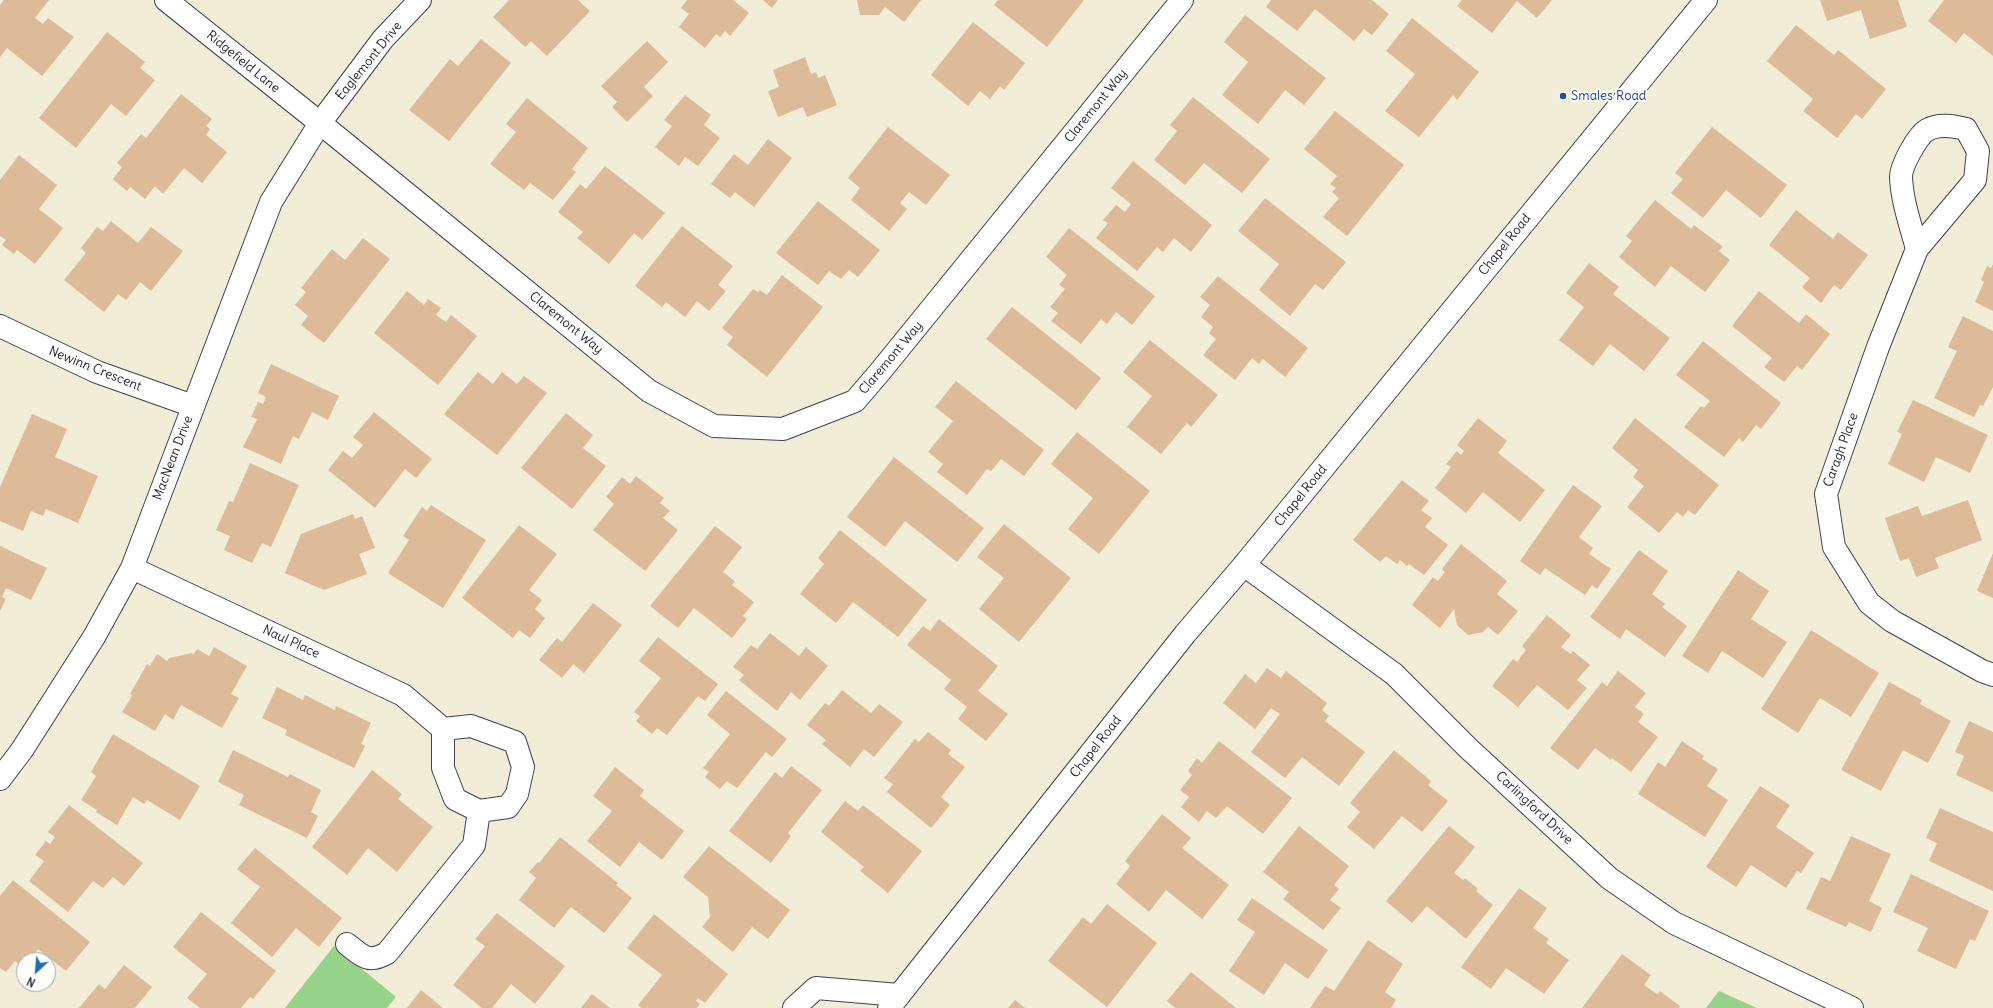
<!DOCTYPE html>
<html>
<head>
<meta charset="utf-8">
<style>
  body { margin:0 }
  #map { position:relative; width:1993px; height:1008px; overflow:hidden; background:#f2edd7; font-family:Delius,sans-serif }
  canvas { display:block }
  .north { position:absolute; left:16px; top:952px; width:40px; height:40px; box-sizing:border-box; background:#fdfcf7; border:1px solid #a5a5ac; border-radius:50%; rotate:206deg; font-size:11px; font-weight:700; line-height:16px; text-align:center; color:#22223b }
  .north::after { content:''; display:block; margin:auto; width:14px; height:18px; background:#1f6fb2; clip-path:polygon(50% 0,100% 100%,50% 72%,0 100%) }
</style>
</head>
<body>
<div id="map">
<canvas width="1993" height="1008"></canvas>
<div class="north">N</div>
</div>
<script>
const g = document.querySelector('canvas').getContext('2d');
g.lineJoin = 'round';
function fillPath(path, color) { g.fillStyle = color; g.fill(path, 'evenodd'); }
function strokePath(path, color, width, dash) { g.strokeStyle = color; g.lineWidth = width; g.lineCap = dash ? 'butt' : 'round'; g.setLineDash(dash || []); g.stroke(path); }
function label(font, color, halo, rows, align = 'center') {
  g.font = font + ' Delius,sans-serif'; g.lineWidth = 4; g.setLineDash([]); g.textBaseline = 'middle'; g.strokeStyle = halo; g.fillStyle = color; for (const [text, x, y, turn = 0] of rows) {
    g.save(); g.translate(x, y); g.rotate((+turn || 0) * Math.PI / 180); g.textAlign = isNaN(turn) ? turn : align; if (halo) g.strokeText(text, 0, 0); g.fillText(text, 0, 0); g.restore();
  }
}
const green = new Path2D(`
  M334 946 396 997 387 1008H285Z
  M1719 991 1757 1008H1706Z`);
const building = new Path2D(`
  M4 0H49L35 18 43 24 48 18 74 37 42 76 7 48 0 57V5Z
  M509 0H578L590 11 547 56 531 41 525 47 493 17Z
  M687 0H733L749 13 730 36 725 31 720 37 716 34 705 48 679 27 689 14 681 8Z
  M763 0H778L772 8Z
  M857 0H921L904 22 885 7 879 15H860Z
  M998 0H1084L1047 47 994 5Z
  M1271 0H1372L1389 14 1372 35 1364 29 1354 41 1315 9 1297 31 1266 7Z
  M1462 0H1552L1537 18 1517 1 1492 33 1457 6Z
  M1820 0H1898L1907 27 1870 39 1861 10 1827 21Z
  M1944 0H1993V56L1964 33 1956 43 1928 21Z
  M1245 15 1326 78 1304 105 1285 90 1258 124 1222 95 1248 62 1224 42Z
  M1412 18 1479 72 1457 100 1453 95 1419 137 1385 111 1415 74 1386 51Z
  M973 22 1025 63 1004 90 1000 86 990 99 980 91 968 106 931 75Z
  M1796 25 1834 55 1838 50 1886 89 1862 119 1856 114 1837 138 1803 111 1813 99 1767 61Z
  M107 32 145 62 140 68 155 80 126 116 111 104 76 148 39 118Z
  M481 39 511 63 449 141 409 110 450 59 458 66Z
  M647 41 668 62 644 87 653 96 627 122 612 107 617 102 601 86Z
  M805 57 811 74 816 72 818 78 825 75 837 105 807 117 803 107 778 117 768 91 779 87 773 70Z
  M181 94 212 119 206 126 210 129 206 135 227 152 202 183 184 168 163 194 155 186 145 199 130 187 127 191 113 179 122 167 117 163 141 134 146 138Z
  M685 95 711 115 704 125 720 138 698 166 685 157 679 166 655 147 672 126 664 120Z
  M1193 97 1270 159 1242 193 1204 163 1185 185 1154 160 1177 131 1170 125Z
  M527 98 588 148 572 169 576 172 553 200 530 183 524 190 490 164 516 132 506 124Z
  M1335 111 1404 165 1347 236 1323 217 1339 198 1332 192 1336 188 1330 184 1337 176 1304 149Z
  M888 127 950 175 926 205 909 192 900 203 907 209 889 231 851 200 860 188 848 178Z
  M1712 127 1787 185 1761 218 1726 190 1703 218 1671 193 1683 179 1675 173Z
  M768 139 792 158 754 207 735 192 730 198 711 184 734 154 748 165Z
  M19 155 57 185 39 209 63 228 35 264 17 250 14 254 2 245 6 240 0 236V180Z
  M1133 161 1212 225 1191 252 1174 238 1163 252 1157 247 1137 271 1096 238 1108 223 1103 220 1116 205 1125 212 1131 204 1111 188Z
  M605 166 665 213 642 240 634 233 609 264 577 238 583 232 558 212 580 184 586 189Z
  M1265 198 1346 262 1323 290 1315 284 1290 316 1259 290 1279 264 1238 231Z
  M1655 200 1691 229 1694 225 1723 247 1719 251 1730 260 1705 292 1671 266 1655 287 1619 257 1632 241 1626 236Z
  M818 201 880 250 858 277 849 270 841 279 829 271 818 285 776 253Z
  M1796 210 1833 239 1838 232 1868 255 1841 290 1834 285 1821 303 1802 287 1810 278 1769 245Z
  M111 221 138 243 151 227 183 251 151 291 140 282 126 300 118 294 104 312 64 280 86 253 81 248 97 227 103 231Z
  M682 226 733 266 718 285 726 291 709 311 697 301 685 317 666 302 662 307 635 286Z
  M1069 228 1155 296 1132 325 1116 312 1107 324 1101 319 1081 344 1051 321 1058 313 1050 307 1065 289 1059 285 1067 275 1046 257Z
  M363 238 390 259 324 343 301 325 308 316 295 305 306 292 301 288 332 249 345 260Z
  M1589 263 1619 287 1613 294 1670 338 1644 371 1610 344 1593 366 1559 340 1584 307 1566 293Z
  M1993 264V311L1975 302 1984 282 1981 280 1987 266 1991 268Z
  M782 275 823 307 767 377 727 345 733 337 722 328 753 289 758 292 760 290 767 295Z
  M1218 276 1308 348 1285 377 1263 359 1259 364 1252 358 1235 380 1203 355 1216 339 1209 333 1213 327 1201 317 1210 305 1200 297Z
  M407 291 424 305 428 299 441 308 436 315 446 322 451 315 477 336 438 385 374 333Z
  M1759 291 1799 323 1806 314 1830 334 1802 370 1797 366 1784 382 1764 367 1772 358 1732 326Z
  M1012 307 1101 378 1076 410 986 339Z
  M1963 316 1993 331V387L1983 406 1980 405 1974 417 1934 398 1957 351 1948 347Z
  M1150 340 1218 395 1191 427 1187 423 1161 454 1127 427 1152 396 1123 372Z
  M1703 341 1781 403 1761 429 1756 425 1743 442 1739 438 1724 457 1684 427 1701 406 1704 408 1710 401 1676 375Z
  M271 364 339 396 328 420 312 412 299 439 293 436 281 464 243 447 257 419 251 417 258 402 263 404 266 397 258 393Z
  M478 372 493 384 502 372 517 384 524 376 547 393 497 455 444 414Z
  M956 381 1044 450 1024 476 1001 459 991 471 987 469 967 495 937 472 943 464 928 452 953 421 935 407Z
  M1913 400 1988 435 1970 473 1936 457 1924 482 1888 464 1902 434 1897 432Z
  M374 412 432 459 416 478 405 469 375 508 328 470 343 451 352 458 363 445 353 437Z
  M566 413 593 435 583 448 606 466 572 509 521 468Z
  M32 414 67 429 55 457 98 476 78 523 46 509 43 516 31 511 23 531 0 521V487Z
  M1478 418 1507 441 1498 453 1545 490 1520 522 1483 492 1466 513 1435 488 1451 467 1446 464 1457 451 1461 455 1464 451 1457 445Z
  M1635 418 1719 485 1695 515 1688 510 1683 517 1677 512 1659 533 1627 507 1644 486 1633 477 1638 470 1612 448Z
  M1077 432 1150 491 1099 554 1068 529 1093 498 1051 464Z
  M894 457 984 528 957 562 905 521 885 547 847 517Z
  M250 463 299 485 271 547 262 543 252 563 224 550 230 536 216 530 229 501 233 502Z
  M636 476 664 498 660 503 670 511 663 518 678 530 645 571 593 530 614 504 606 497 622 477 630 484Z
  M1402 480 1429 501 1421 510 1432 518 1425 527 1448 545 1424 575 1409 564 1407 566 1400 560 1397 564 1386 556 1380 562 1353 540Z
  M1573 485 1602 506 1579 537 1593 548 1589 554 1611 569 1597 589 1592 585 1585 595 1545 568 1540 575 1520 561Z
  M1968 500 1982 540 1935 558 1939 568 1916 577 1909 558 1900 561 1885 518 1918 506 1922 516Z
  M431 505 486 540 443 608 388 573 409 540 403 536 422 507 427 511Z
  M353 514 355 519 362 516 375 548 359 554 367 574 324 590 285 573 301 534Z
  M1004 524 1071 578 1019 642 979 609 1004 578 977 557Z
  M519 525 557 554 529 590 542 600 535 609 545 618 530 638 519 630 513 638 462 598Z
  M715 526 742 547 723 572 735 581 732 585 754 602 743 616 747 619 732 638 694 608 678 628 650 606Z
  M840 530 927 600 898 637 853 602 836 623 800 594 824 564 818 558Z
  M1461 544 1507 581 1497 594 1518 611 1498 635 1488 627 1483 632 1468 635 1457 625 1454 609 1440 628 1412 605 1433 577 1438 581 1445 572 1442 569Z
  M0 546 47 568 31 600 6 588 2 597 6 599 0 611Z
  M1639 550 1668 571 1652 594 1665 604 1662 607 1687 626 1665 657 1626 629 1620 639 1590 617Z
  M1993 553V598L1977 591Z
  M1738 570 1769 591 1751 619 1787 642 1763 678 1722 651 1708 673 1682 656Z
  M593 603 622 625 584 673 573 664 562 678 539 660 557 638 562 642Z
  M1547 615 1571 635 1561 647 1571 654 1573 651 1590 665 1577 680 1587 688 1568 710 1537 685 1518 707 1492 686 1513 659 1517 662 1526 650 1522 646Z
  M939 619 998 666 978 691 1008 714 986 741 958 719 967 707 944 689 951 680 907 645 923 626 930 631Z
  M1811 630 1879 673 1851 717 1820 698 1798 733 1761 709Z
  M770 633 799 656 806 647 828 666 800 700 791 692 777 711 739 680 744 675 733 667 751 645 757 649Z
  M658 637 718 684 705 701 698 696 667 735 657 728 652 734 636 721 640 716 634 712 661 678 639 661Z
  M214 647 247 666 231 694 239 698 222 728 181 705 173 720 165 714 155 731 122 712 132 696 130 694 147 664 150 666 157 654 167 661 169 658 192 653 193 655 197 649 209 656Z
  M1267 668 1281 678 1286 671 1327 703 1322 710 1329 716 1325 721 1365 752 1339 786 1302 757 1285 778 1251 752 1280 714 1271 708 1255 729 1223 703 1245 674 1256 683Z
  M1618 671 1646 693 1635 707 1644 714 1638 722 1658 737 1631 772 1612 758 1611 760 1595 748 1578 770 1550 748 1602 682 1607 686Z
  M1889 682 1922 700 1920 704 1951 721 1928 763 1903 750 1881 791 1841 770Z
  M277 687 303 700 305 695 335 710 336 706 371 723 361 744 365 746 354 768 285 735 287 730 262 718Z
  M842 690 871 713 879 704 903 722 874 757 864 749 850 767 822 744 826 740 807 725 825 703 829 706Z
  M726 691 787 739 772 757 766 752 737 788 727 781 720 789 705 777 709 772 703 768 730 734 707 715Z
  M1969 721 1993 732V792L1956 775 1964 756 1955 752Z
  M928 732 951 750 948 754 965 767 941 797 950 805 931 828 887 792 893 784 884 778 915 739 919 742Z
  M113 734 200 786 180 820 147 800 144 804 133 797 117 825 96 812 97 810 81 800 96 776 91 772Z
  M1219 741 1292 798 1263 834 1227 806 1216 818 1207 811 1199 822 1181 807 1189 797 1180 790 1192 775 1188 771 1197 758 1202 763Z
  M1682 741 1704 756 1702 759 1718 769 1707 786 1728 800 1705 837 1638 794 1658 762 1665 767Z
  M233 750 288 777 290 774 321 790 311 812 318 816 307 838 239 805 244 795 218 782Z
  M1394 750 1431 781 1428 785 1448 801 1422 832 1402 816 1374 849 1347 827 1360 812 1350 803Z
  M791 766 822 790 788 833 791 836 771 863 729 831 775 772 782 778Z
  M615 767 644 790 640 796 684 831 662 860 639 842 620 867 587 841 612 811 593 796Z
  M372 770 402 794 398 799 433 827 397 872 368 848 347 875 312 847Z
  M1760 786 1790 805 1776 827 1814 853 1801 873 1797 871 1786 888 1751 865 1736 887 1706 867Z
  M845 801 858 811 863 805 922 851 888 893 860 871 864 867 821 832Z
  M69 805 143 863 124 886 113 877 103 888 93 881 68 912 29 881 44 861 35 855 46 841 50 844 55 837 48 832Z
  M1940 808 1993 832V891L1929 861 1937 843 1926 838Z
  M1162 814 1191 838 1182 848 1229 885 1202 919 1166 890 1149 912 1116 884 1130 866 1125 861Z
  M1299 826 1349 866 1334 885 1339 889 1330 900 1341 908 1323 930 1283 899 1289 892 1263 872Z
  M1449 826 1475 847 1454 873 1463 880 1465 878 1478 889 1476 891 1493 905 1466 939 1427 906 1412 923 1386 901Z
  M1851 836 1891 854 1869 901 1882 908 1871 932 1849 922 1846 927 1806 909 1821 877 1830 881Z
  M560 837 618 883 616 885 632 898 604 933 571 907 554 928 519 900 536 878 529 872 538 862 539 863Z
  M709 846 790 910 768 939 752 927 733 952 702 927 710 917 708 897 683 877Z
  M255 848 342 918 319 947 296 928 272 957 231 923 260 887 237 869Z
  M1911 874 1989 911 1975 941 1970 939 1956 969 1917 951 1928 928 1893 912Z
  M13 880 90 942 66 971 38 949 30 960H24V967L15 961 6 972 0 968V896Z
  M1519 888 1547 908 1533 928 1549 939 1546 943 1569 960 1544 994 1506 968 1491 989 1461 967Z
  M1252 898 1328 950 1308 979 1285 963 1264 995 1229 971 1255 932 1237 920Z
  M1107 904 1157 943 1107 1007 1048 961 1083 917 1091 924Z
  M201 912 276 971 253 999 250 997 241 1008H200L187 998 207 974 173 947Z
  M497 913 565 966 535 1004 511 984 492 1008H482L453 985 485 946 475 939Z
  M654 914 728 974 705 1003 698 998 696 1001 700 1004 697 1008H641L638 1005 662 975 627 948Z
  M1368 940 1403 964 1385 992 1396 1000 1391 1008H1310L1325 986 1334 991Z
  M1622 954 1651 975 1644 985 1657 994 1660 991 1680 1006 1679 1008H1582Z
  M124 965 152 987 135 1008H79L99 984 105 989Z
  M1191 972 1236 1008H1175L1167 1001Z
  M421 990 443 1008H407Z
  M592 994 610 1008H581Z
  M1015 1000 1025 1008H1008Z`);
const minor = new Path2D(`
  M166 0 320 123 649 391 714 426 783 429 855 401 879 373 1182 0
  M1917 249C1911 226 1902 202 1901 177 1901 166 1917 136 1927 130 1939 123 1954 126 1966 129L1978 151 1975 180 1917 249 1878 347 1826 494 1834 547 1869 603 1892 621 1982 671 1993 675
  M0 326 97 372 193 406
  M1244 565 1394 674 1468 748 1609 878 1674 923 1852 1008
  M132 568 403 695 443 729 471 726 515 742 523 767 517 794 508 807 479 811 455 799 443 768V729
  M0 779 22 750 94 637 132 568 271 202 320 123 383 39 420 0
  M347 944C362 956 368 964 387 953L474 845 479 811
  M794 1008 816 988 899 995`);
const major = new Path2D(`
  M889 1008 1185 634 1244 565 1706 0`);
const markers = [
  [1563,96,4,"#1a4fb4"]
];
const streetNames = [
  ["Eaglemont Drive",369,61,-51],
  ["Ridgefield Lane",243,62,39],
  ["Claremont Way",1096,106,-51],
  ["Chapel Road",1505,245,-51],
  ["Claremont Way",566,323,39],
  ["Claremont Way",891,358,-50],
  ["Newinn Crescent",95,369,22],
  ["Caragh Place",1841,450,-70],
  ["MacNean Drive",173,458,-69],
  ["Chapel Road",1301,496,-51],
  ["Naul Place",291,642,25],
  ["Chapel Road",1096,747,-52],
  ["Carlingford Drive",1534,808,43]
];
const transitNames = [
  ["Smales Road",1571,96]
];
fillPath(green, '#96d287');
fillPath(building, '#debb98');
strokePath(minor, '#414052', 24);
strokePath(major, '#414052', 24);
strokePath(minor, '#fff', 22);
strokePath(major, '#fff', 22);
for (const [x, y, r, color] of markers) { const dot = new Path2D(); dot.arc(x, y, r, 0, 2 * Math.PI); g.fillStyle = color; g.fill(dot); strokePath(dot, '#fdfcf7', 1.5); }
label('13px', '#22223b', '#fdfcf7', streetNames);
label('13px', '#164399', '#fdfcf7', transitNames, 'left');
</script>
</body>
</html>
